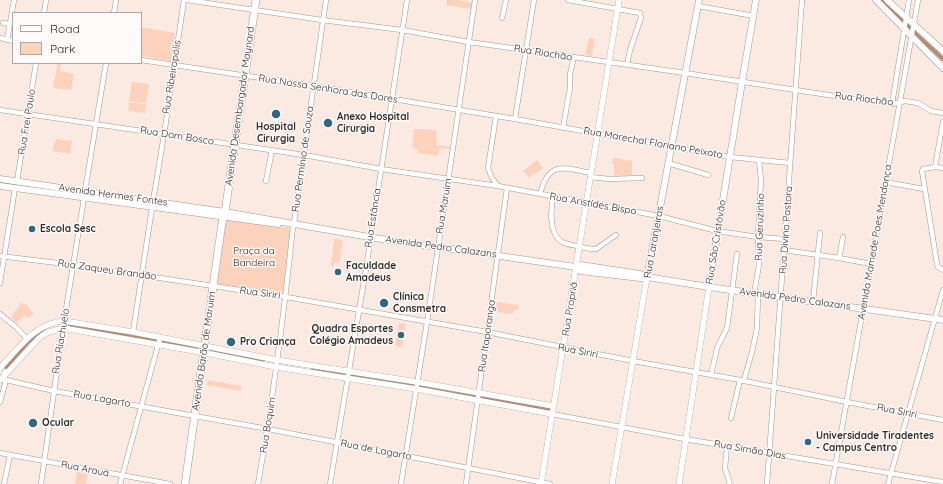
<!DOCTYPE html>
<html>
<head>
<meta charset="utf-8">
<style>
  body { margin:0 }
  #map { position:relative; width:943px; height:484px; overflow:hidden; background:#fbeae2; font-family:Quicksand,sans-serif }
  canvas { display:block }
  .legend { position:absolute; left:12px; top:12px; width:130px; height:52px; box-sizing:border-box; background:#fefaf9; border:1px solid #aca8a6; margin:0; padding:5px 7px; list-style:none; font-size:12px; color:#322c29 }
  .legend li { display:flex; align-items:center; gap:8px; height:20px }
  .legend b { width:20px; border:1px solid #aca8a6 }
</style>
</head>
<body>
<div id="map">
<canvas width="943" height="484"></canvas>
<ul class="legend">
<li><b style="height:5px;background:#fff"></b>Road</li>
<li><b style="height:11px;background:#fdd2bd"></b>Park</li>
</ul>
</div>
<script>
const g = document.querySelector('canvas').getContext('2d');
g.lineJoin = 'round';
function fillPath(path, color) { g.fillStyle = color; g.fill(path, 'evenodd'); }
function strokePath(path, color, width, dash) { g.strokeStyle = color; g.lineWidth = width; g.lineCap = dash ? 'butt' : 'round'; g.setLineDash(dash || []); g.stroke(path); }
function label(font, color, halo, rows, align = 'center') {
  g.font = font + ' Quicksand,sans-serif'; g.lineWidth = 3; g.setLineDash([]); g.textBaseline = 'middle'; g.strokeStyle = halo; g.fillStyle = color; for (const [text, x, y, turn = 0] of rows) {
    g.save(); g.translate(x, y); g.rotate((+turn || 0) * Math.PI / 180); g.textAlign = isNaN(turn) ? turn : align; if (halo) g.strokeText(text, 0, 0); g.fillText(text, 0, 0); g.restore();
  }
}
const green = new Path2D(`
  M447 0H459L472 3 471 9 446 5Z
  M141 27 175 33 171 61 141 56Z
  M589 38 595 39 592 56 585 55Z
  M58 63H61L60 71 74 74 71 90 53 88Z
  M132 82 149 84 146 103 129 101Z
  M129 102 146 104 145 113 128 111Z
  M414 129 436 130 437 145 450 147V149L440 148 438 156 418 153V150L412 148Z
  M56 139 72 141 70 154 52 151Z
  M613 158 632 161V175L614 176V165L612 164Z
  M537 160 543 168 529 178 523 171Z
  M227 220 290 228 284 294 217 284V277L226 222Z
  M334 239 343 240 339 263H334L333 267 331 266Z
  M496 302 519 305 518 310H514L513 314 495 312Z
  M20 303 27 305 34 314 29 318 24 315 17 323 11 317 17 309Z
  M399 323 406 324 402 347 395 346Z
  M208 380 241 386V391L207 385Z
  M77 471 88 474 86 484H75Z`);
const canal = new Path2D(`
  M883 0 917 35 943 59
  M62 324 197 349
  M211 351 263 360
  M6 367 28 342 44 329
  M313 368 549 409`);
const minor = new Path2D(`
  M187 0 322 20 402 30 469 42 685 73 848 98 892 104 905 101 918 103 931 111 943 113
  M568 0 640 13 641 18 630 50 627 65
  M698 6 754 16
  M44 13 46 0
  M114 13 116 0
  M502 18 506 0
  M3 23 10 24
  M0 38 13 41
  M7 40 14 0
  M141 60 314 86 515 119 730 157 790 163
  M892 104 909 0
  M0 110 304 155 381 169 498 186 659 216 717 231 758 237 785 239
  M496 116 488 168 492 178 498 186
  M515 119 534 0
  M563 128 570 88V74L574 57
  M668 163 708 175
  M935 167 943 122
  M943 168 935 167 923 169 922 171 937 264 938 267 943 270
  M590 177 609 179 642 178
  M17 181 36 63
  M266 181 272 150
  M885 182 924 189
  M85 191 106 63
  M540 194C549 160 563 168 591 173
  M553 196C551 209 548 233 562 242 566 244 572 245 577 246 584 248 590 249 596 249L616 235
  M153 201 164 135 184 0
  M294 223 326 0
  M784 250 839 258 871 264
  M0 256 74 265 286 297 487 332 633 361 740 380 847 402 943 420
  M839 258 843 237
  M0 283 15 188
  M754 294 759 265 758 237 761 180 759 160
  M813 301 820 233
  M0 314 16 327 27 339
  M133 332 152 208
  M711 375 717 348 727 328 737 254
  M2 379 54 391 268 429 550 484
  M744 380 752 352 757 328 758 294
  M0 402 6 380
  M552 414 685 439 943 482
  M731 418 740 380
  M727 446 725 468 730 484
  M0 453 170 484
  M4 484 10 455
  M41 484 63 328 84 198
  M120 484 160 338
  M258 484C273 399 284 313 293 227
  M330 484 366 269 407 0
  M401 484 427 322 475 0
  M466 484 507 188
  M767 484 802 0
  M832 484 918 0
  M888 484 943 290`);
const tertiary = new Path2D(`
  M0 368C19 348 35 323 64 321L133 332 277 360 417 382 553 406
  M5 375 39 338 46 333 63 328 206 353 276 367 416 389 552 414
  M0 380 4 377 5 372
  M541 484 619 0
  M612 484 647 277
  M679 484 709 287`);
const secondary = new Path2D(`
  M876 0 943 68
  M887 0 943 51
  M0 179 225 212 375 238 576 267 581 265 640 274 647 277 709 287 943 320
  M0 186 278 224
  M576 267 580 271 640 278H645
  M647 277 699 0
  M709 287 742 82 756 0`);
const primary = new Path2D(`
  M185 484 222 223 225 212 256 0`);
const markers = [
  [276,114,5,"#2e6981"],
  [328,123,5,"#2e6981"],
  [32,229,4,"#2e6981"],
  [338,272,4,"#2e6981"],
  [384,303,5,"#2e6981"],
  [401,335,4,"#2e6981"],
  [231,342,5,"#2e6981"],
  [33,423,5,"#2e6981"],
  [808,442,4,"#2e6981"]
];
const streetNames = [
  ["Rua Riachão",543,53,9],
  ["Rua Ribeiropólis",172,77,-81],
  ["Rua Nossa Senhora das Dores",328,89,9],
  ["Rua Riachão",864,99,7],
  ["Avenida Desembargador Maynard",240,106,-82],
  ["Rua Frei Paulo",27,122,-81],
  ["Rua Dom Bosco",177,136,9],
  ["Rua Marechal Floriano Peixoto",653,143,10],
  ["Rua Permínio de Souza",303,159,-82],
  ["Avenida Hermes Fontes",113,195,8],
  ["Rua Aristídes Bispo",593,204,10],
  ["Rua Maruim",444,206,-81],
  ["Rua Estância",373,218,-81],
  ["Rua Geruzinho",760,227,-88],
  ["Rua Divina Pastora",786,230,-86],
  ["Rua Laranjeiras",654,242,-80],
  ["Rua São Cristóvão",716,242,-81],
  ["Avenida Mamede Paes Mendonça",875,242,-80],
  ["Avenida Pedro Calazans",441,247,8],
  ["Rua Zaqueu Brandão",107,270,8],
  ["Rua Siriri",260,293,8],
  ["Avenida Pedro Calazans",795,299,8],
  ["Rua Propriá",570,309,-81],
  ["Rua Itaporanga",487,336,-82],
  ["Rua Riachuelo",61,341,-81],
  ["Avenida Barão de Maruim",204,351,-82],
  ["Rua Siriri",578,351,11],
  ["Rua Lagarto",102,399,10],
  ["Rua Siriri",897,411,11],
  ["Rua Boquim",268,425,-81],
  ["Rua de Lagarto",376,450,11],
  ["Rua Simão Dias",750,450,10],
  ["Rua Arauá",85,469,11]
];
const poiNames = [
  ["Anexo Hospital",337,117],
  ["Cirurgia",337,129],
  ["Hospital",276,127,"center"],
  ["Cirurgia",276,139,"center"],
  ["Escola Sesc",40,229],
  ["Faculdade",346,266],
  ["Amadeus",346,278],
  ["Clínica",393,297],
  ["Consmetra",393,309],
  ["Quadra Esportes",393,329,"right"],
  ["Colégio Amadeus",393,341,"right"],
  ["Pro Criança",240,342],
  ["Ocular",42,423],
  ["Universidade Tiradentes",816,436],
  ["- Campus Centro",816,448]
];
const parkNames = [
  ["Praça da",254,251],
  ["Bandeira",254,263]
];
fillPath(green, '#fdd2bd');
strokePath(canal, '#b48c78', 4);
strokePath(minor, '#a5958e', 5.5);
strokePath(tertiary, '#a5958e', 6);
strokePath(secondary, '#a5958e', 7);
strokePath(primary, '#a5958e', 8);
strokePath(minor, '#fff', 4.5);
strokePath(tertiary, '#fff', 5.5);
strokePath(secondary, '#fff', 6);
strokePath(primary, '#fff', 7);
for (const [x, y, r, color] of markers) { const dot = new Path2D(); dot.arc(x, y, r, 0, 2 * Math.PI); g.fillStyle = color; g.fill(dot); strokePath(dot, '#fefaf9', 1.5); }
label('10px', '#322c29', '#fefaf9', streetNames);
label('bold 10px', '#322c29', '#fefaf9', poiNames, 'left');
label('10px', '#49210a', '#fefaf9', parkNames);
</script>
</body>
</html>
